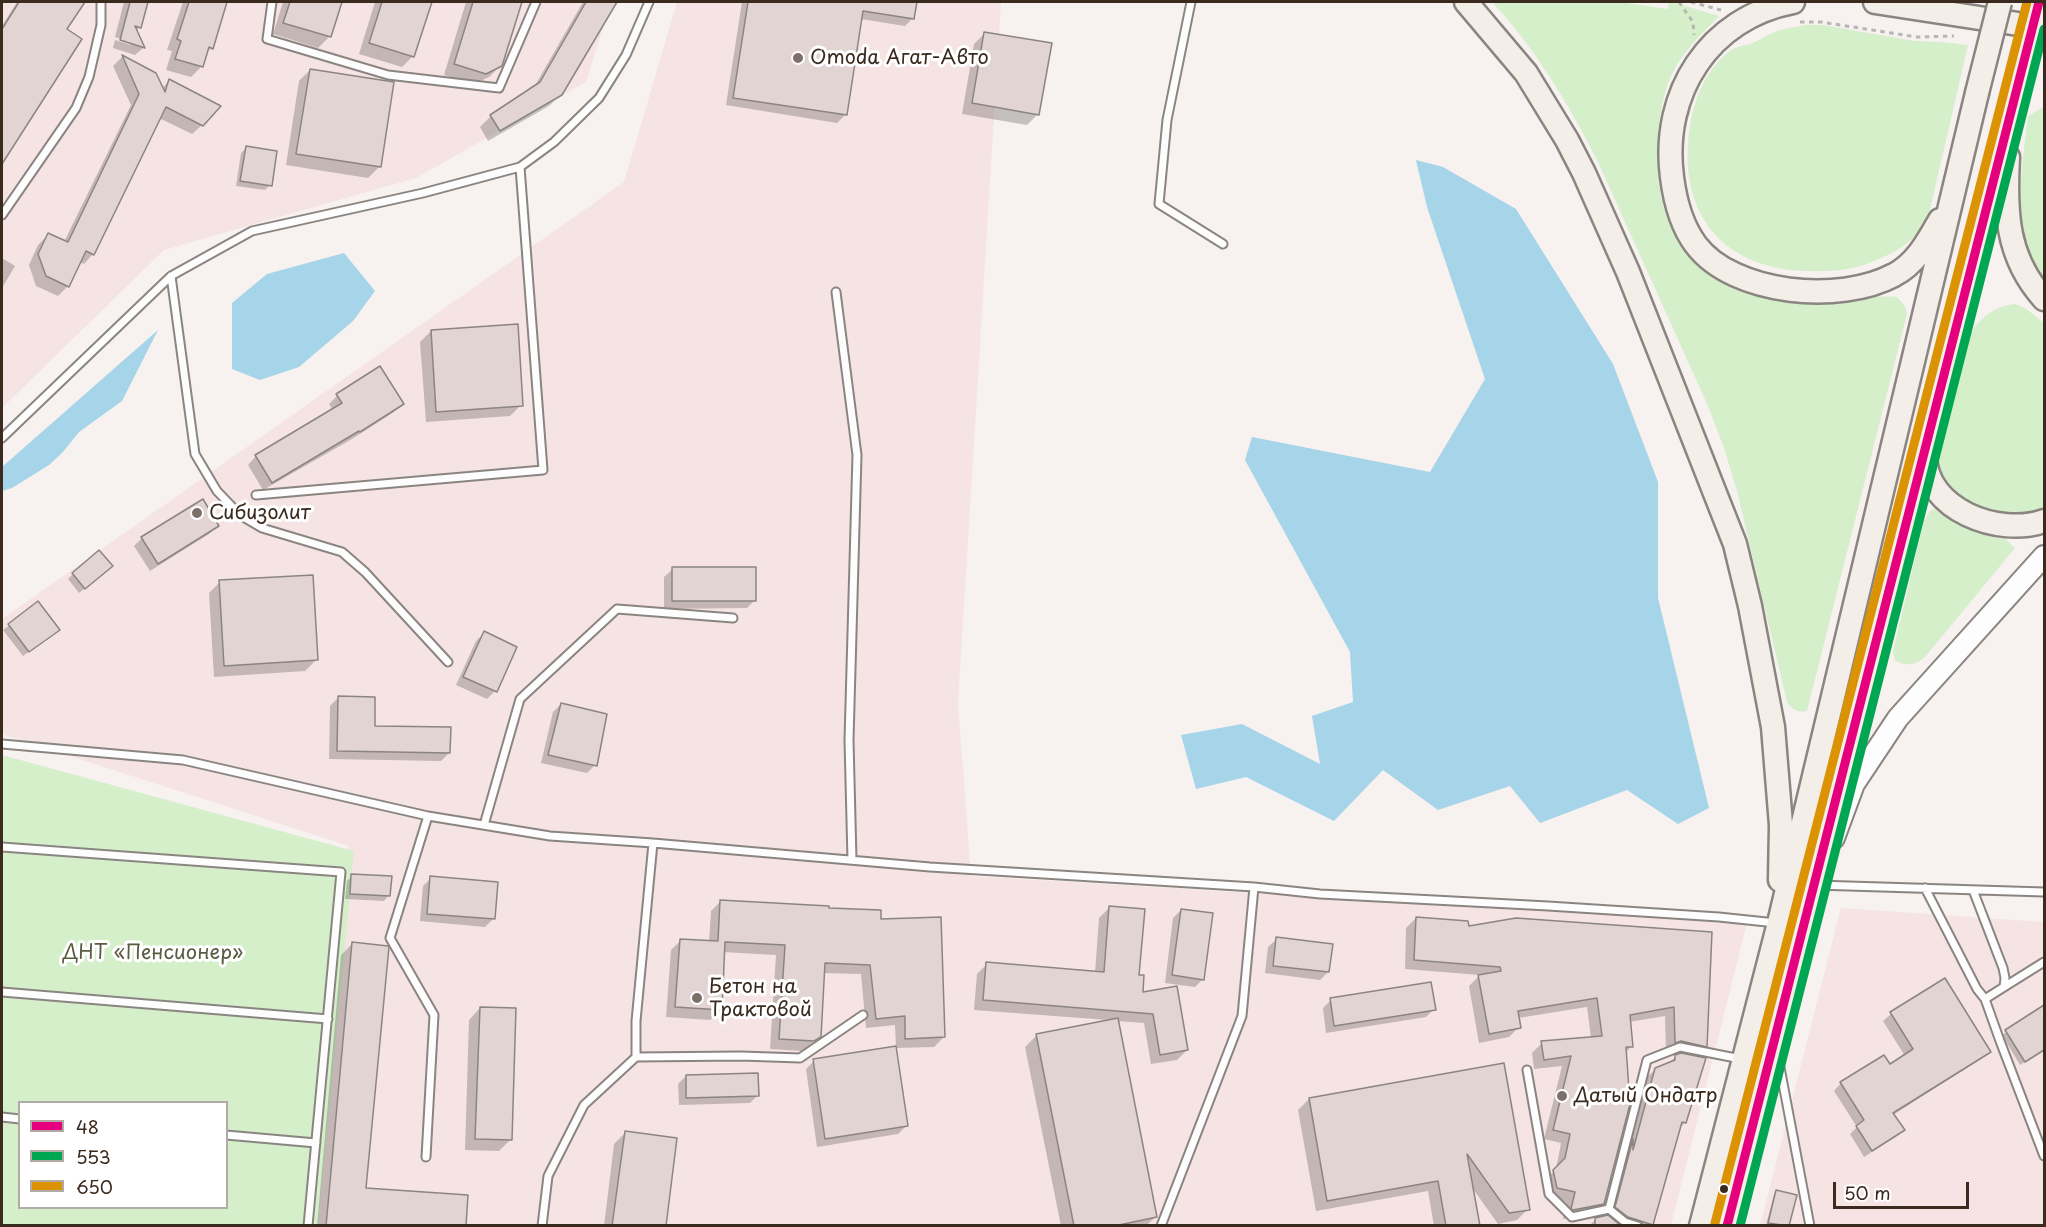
<!DOCTYPE html>
<html>
<head>
<meta charset="utf-8">
<style>
  body { margin:0 }
  #map { position:relative; width:2046px; height:1227px; overflow:hidden; background:#f7f1f0; font-family:"Playpen Sans",sans-serif }
  canvas { display:block }
  .frame { position:absolute; inset:0; border:3px solid #3b2a1e; pointer-events:none }
  .legend { position:absolute; left:18px; top:1101px; width:210px; height:108px; box-sizing:border-box; background:#fff; border:2px solid #b1aaa5; margin:0; padding:8px 10px; list-style:none; font-size:18px; color:#3b2a1e }
  .legend li { display:flex; align-items:center; gap:12px; height:30px }
  .legend b { width:30px; border:2px solid #b1aaa5 }
  .scale { position:absolute; left:1833px; top:1182px; width:136px; height:27px; box-sizing:border-box; border:3px solid #3b2a1e; border-top:0; padding-left:8px; font-size:18px; line-height:21px; white-space:nowrap; color:#3b2a1e; -webkit-text-stroke:4px #fff; paint-order:stroke }
</style>
</head>
<body>
<div id="map">
<canvas width="2046" height="1227"></canvas>
<div class="frame"></div>
<ul class="legend">
<li><b style="height:8px;background:#e5007d"></b>48</li>
<li><b style="height:8px;background:#00a651"></b>553</li>
<li><b style="height:8px;background:#db9304"></b>650</li>
</ul>
<div class="scale">50 m</div>
</div>
<script>
const g = document.querySelector('canvas').getContext('2d');
g.lineJoin = 'round';
function fillPath(path, color) { g.fillStyle = color; g.fill(path, 'evenodd'); }
function strokePath(path, color, width, dash) { g.strokeStyle = color; g.lineWidth = width; g.lineCap = dash ? 'butt' : 'round'; g.setLineDash(dash || []); g.stroke(path); }
function label(font, color, halo, rows, align = 'center') {
  g.font = font + ' "Playpen Sans",sans-serif'; g.lineWidth = 6; g.setLineDash([]); g.textBaseline = 'middle'; g.strokeStyle = halo; g.fillStyle = color; for (const [text, x, y, turn = 0] of rows) {
    g.save(); g.translate(x, y); g.rotate((+turn || 0) * Math.PI / 180); g.textAlign = isNaN(turn) ? turn : align; if (halo) g.strokeText(text, 0, 0); g.fillText(text, 0, 0); g.restore();
  }
}
const built = new Path2D(`
  M2 2H611L586 82 416 178 164 250 2 408Z
  M677 2H1001L958 703 971 876 1747 923 1671 1225H312L349 846 2 734V619L624 182Z
  M1841 908 2044 922V1225L1760 1226Z`);
const green = new Path2D(`
  M1492 2H1619L1668 9 1669 2H1672L1719 16C1702 34 1682 52 1671 76 1654 112 1649 207 1680 237 1690 248 1704 256 1716 265 1728 274 1742 288 1757 294 1799 310 1852 294 1897 297L1905 306 1907 314 1807 711C1798 713 1792 710 1787 702L1737 491 1724 448 1708 406 1598 162C1569 105 1536 49 1492 2Z
  M1806 25H1822L1915 41 1942 42 1968 45 1929 214C1919 241 1893 254 1867 264 1849 271 1829 271 1809 271 1722 270 1676 212 1690 126 1694 100 1705 72 1726 54 1734 47 1741 46 1750 44 1759 41 1766 35 1775 32 1785 28 1796 27 1806 25Z
  M2044 107V279C2040 272 2035 266 2032 259 2012 215 2023 162 2028 116Z
  M2015 304 2025 308 2044 323V511C2005 519 1942 510 1937 460L1966 342C1976 322 1991 306 2015 304Z
  M1936 507 1965 526 1990 535 2003 537 2015 548 1925 657C1916 665 1906 667 1895 660L1893 651 1924 521 1930 511Z
  M2 755 354 851 318 1225H2ZM20 1102H226V1208H20Z`);
const water = new Path2D(`
  M1416 160 1443 167 1516 209 1613 364 1658 482V598L1709 808 1678 824 1627 790 1540 823 1510 786 1438 810 1383 770 1334 821 1246 777 1196 789 1181 735 1242 724 1320 764 1312 716 1353 702 1350 652 1245 460 1252 437 1430 472 1485 379 1427 207Z
  M344 253 375 291 353 321 299 367 260 380 232 369V303L267 274Z
  M158 330 122 401 79 432 62 453 49 465 12 488 2 491V467Z`);
const shadow = new Path2D(`
  M17 2H83L65 29 80 39 2 161V26Z
  M124 2H147L140 27 136 31 143 48 135 55 113 48 115 40 131 45V42L115 37Z
  M183 2H226L211 48 205 54 201 67 191 77 166 70 172 51 167 50Z
  M283 2H340L329 37 318 48 273 34Z
  M375 2H430L413 56 402 67 359 54Z
  M466 2H520L501 65 489 77 474 84 444 75Z
  M583 2H615L561 94 549 106 488 141 480 127 491 116 533 89Z
  M742 2H915L913 18 905 26 861 19 846 114 837 123 726 105Z
  M985 33 1038 114 1027 125 962 114 974 44Z
  M122 57 155 74 162 88 169 81 202 125 192 134 159 118 93 254 84 264 79 262 68 286 58 296 36 286 29 265 38 245 48 235 64 242 131 105 113 66Z
  M310 70 379 167 368 178 286 165 299 81Z
  M246 148 270 185 265 190 236 186 241 153Z
  M2 258 15 266 2 288Z
  M431 331 521 405 510 416 426 422 420 342Z
  M337 396 402 404 394 412 352 439 263 490 248 465 256 456 333 410 329 404Z
  M217 526 209 534 150 571 134 546 142 538Z
  M673 569 755 600 747 608 664 609V577Z
  M106 571 79 593 68 579 73 574Z
  M220 582 316 660 305 671 214 677 209 593Z
  M38 603 53 635 23 656 3 630Z
  M484 633 515 647 495 691 487 699 456 685 476 641Z
  M338 698 373 727 449 753 441 761 329 759 330 706Z
  M561 704 595 765 587 773 541 763 553 712Z
  M352 876 389 895 384 901 345 899 347 881Z
  M431 878 493 919 485 927 420 921 423 886Z
  M721 901 879 921 944 1037 934 1047 895 1048 906 1126 898 1134 817 1147 806 1069 814 1061 896 1048 895 1025 866 1028 861 974 823 973 820 1036 803 1051 770 1049 776 955 723 952 720 1010 710 1020 666 1017 671 950 681 940 709 942 711 911Z
  M1109 908 1137 976 1141 994 1187 1050 1177 1060 1151 1064 1144 1023 1117 1021 1156 1216 1146 1226H1061L1025 1047 1036 1036 1108 1020 974 1010 977 974 987 964 1095 973 1099 918Z
  M1181 910 1203 979 1195 987 1165 983 1173 918Z
  M1416 918 1468 928 1710 933 1706 1046 1695 1057 1685 1123 1678 1129 1651 1226H1589L1596 1219 1605 1217 1622 1152 1644 1080 1656 1069 1668 1064 1676 1056 1683 1053 1670 1051 1666 1052 1665 1016 1629 1022 1632 1046 1625 1053 1603 1203 1593 1214 1563 1219 1566 1202 1547 1198 1544 1181 1556 1169 1561 1143 1544 1139 1562 1066 1534 1069 1532 1053 1542 1043 1591 1038 1587 1007 1518 1018 1519 1027 1509 1037 1479 1043 1469 986 1480 975 1405 969 1406 928Z
  M1277 939 1328 972 1320 980 1265 973 1268 947Z
  M352 944 364 1189 464 1226H317L341 955Z
  M1944 980 1989 1051 1981 1059 1893 1115 1903 1130 1895 1137 1864 1157 1850 1134 1857 1127 1834 1091 1841 1083 1889 1066 1905 1056 1883 1021 1891 1014Z
  M1331 1000 1434 1009 1426 1017 1326 1033 1323 1008Z
  M2044 1007V1050L2020 1065 2002 1035Z
  M480 1008 510 1140 499 1151 465 1150 469 1020Z
  M1502 1065 1528 1209 1517 1220 1498 1224 1471 1186 1478 1226H1434L1428 1191 1316 1211 1298 1110 1309 1099Z
  M686 1076 758 1095 750 1103 679 1105 678 1084Z
  M625 1133 664 1226H604L614 1144Z
  M1777 1191 1788 1226 1766 1225 1774 1194Z`);
const building = new Path2D(`
  M19 2H85L67 29 82 39 2 164V29Z
  M130 2H148L141 28 135 26 145 48 120 40Z
  M189 2H227L213 49 209 47 203 67 175 59 181 41 177 39Z
  M290 2H342L331 37 283 23Z
  M382 2H432L414 57 369 43Z
  M473 2H522L502 66 486 74 454 64Z
  M586 2H617L562 95 500 131 490 115 540 82Z
  M748 2H917L914 19 863 11 847 115 733 98Z
  M984 32 1052 43 1039 115 972 103Z
  M122 55 156 73 165 92 169 79 221 106 203 126 166 107 94 255 86 251 69 287 46 276 38 254 48 233 68 242 139 94Z
  M310 69 394 82 381 167 296 154Z
  M246 146 277 151 272 186 240 181Z
  M518 324 523 406 436 412 431 330Z
  M380 366 404 404 360 432 359 431 272 483 255 455 342 403 336 394Z
  M203 499 219 526 158 564 141 537Z
  M99 550 113 566 85 589 72 573Z
  M672 567H756V601H672Z
  M313 575 318 660 224 666 219 580Z
  M38 601 60 630 29 652 8 624Z
  M484 631 517 647 497 692 463 677Z
  M338 696 375 697V726L451 727 450 753 337 751Z
  M561 703 607 714 597 766 548 755Z
  M351 874 392 876 390 896 350 894Z
  M430 876 498 882 495 919 427 914Z
  M720 900 829 906V908L881 910V919L941 917 945 1037 905 1039V1016L876 1019 870 965 825 963 821 1037 814 1041 779 1039 785 945 725 942 722 1010 675 1007 680 939 718 941Z
  M1109 906 1145 909 1139 975H1144L1143 992 1177 986 1188 1050 1160 1055 1153 1014 983 1000 986 962 1104 972Z
  M1181 909 1213 913 1204 980 1172 975Z
  M1416 917 1468 921 1469 926 1516 918 1712 932 1707 1047 1681 1041 1675 1043 1674 1007 1630 1015 1633 1047H1626L1630 1104 1604 1204 1573 1210 1571 1209 1575 1192 1557 1188 1553 1170 1565 1158 1570 1134 1553 1130 1571 1056 1544 1060 1541 1041 1602 1036 1597 998 1518 1011 1521 1028 1489 1034 1478 975 1501 971 1500 967 1414 960Z
  M1276 937 1333 944 1329 972 1273 966Z
  M352 942 388 946 389 947 366 1188 468 1195 466 1226H326Z
  M1945 978 1991 1052 1893 1113 1905 1130 1872 1151 1856 1126 1864 1120 1840 1082 1884 1055 1890 1064 1913 1049 1890 1012Z
  M1431 982 1436 1010 1334 1026 1330 998Z
  M2044 1005V1050L2025 1062 2005 1030Z
  M480 1007 516 1008 512 1140 475 1139Z
  M1118 1018 1157 1217 1114 1226H1074L1036 1034Z
  M896 1046 908 1126 825 1139 813 1059Z
  M1681 1053 1706 1058 1686 1123 1682 1122 1653 1225 1628 1217 1615 1207 1633 1139V1150L1655 1068 1675 1060V1055Z
  M1504 1063 1530 1210 1509 1213 1467 1154 1480 1226H1446L1438 1181 1327 1201 1309 1098Z
  M758 1073 759 1096 686 1098V1075Z
  M625 1131 677 1138 666 1226H612Z
  M1776 1190 1797 1195 1789 1226 1768 1223Z
  M1608 1215 1620 1225V1226H1595V1218Z`);
const path = new Path2D(`
  M1679 2 1693 22 1694 35
  M1691 2 1721 10
  M1800 22H1821L1917 37 1954 36`);
const lane = new Path2D(`
  M272 2 267 39 388 75 499 88 536 2
  M1191 2 1167 120 1159 204 1223 244
  M2 215 76 108 89 77 101 25V2
  M171 276 195 454 217 491 240 515 262 528 342 552 365 572 448 662
  M836 292 857 455 849 740 852 860
  M2 438 171 276 252 231 423 193 520 167 554 142 599 98 626 55 649 2
  M256 495 543 470 520 167
  M2 744 183 760 428 816 550 836 653 843 930 867 1254 887 1320 894 1548 906 1719 917 1776 923
  M484 825 520 699 617 609 733 618
  M653 843 636 1021V1057L741 1056 800 1058 863 1015
  M2 847 341 872 308 1226
  M1816 885 2044 892
  M1925 888 1977 989 1985 999 2000 1041 2044 1156
  M1973 890 2003 968 2005 978 2004 987 1985 999
  M2004 987 2044 962
  M2 992 328 1019
  M1778 1057 1810 1226
  M1527 1070 1549 1194 1572 1217 1609 1209
  M2 1117 20 1119
  M226 1135 316 1143
  M426 1157 434 1015 390 938 428 816
  M542 1226 548 1176 584 1105 636 1057
  M1161 1226 1242 1016 1254 887
  M1638 1226 1625 1222 1609 1209 1647 1060 1680 1047 1741 1059`);
const secondary = new Path2D(`
  M1834 838 1854 784 1898 718 2044 556`);
const primary = new Path2D(`
  M1466 2 1526 73 1567 140 1584 173 1628 272 1735 544 1750 606 1773 727 1781 825 1780 880
  M1793 2C1709 18 1661 93 1672 177 1675 201 1681 225 1696 245 1734 295 1840 304 1894 275 1916 264 1928 241 1940 220
  M1875 2 2044 28
  M2008 157C2005 211 2006 257 2044 299
  M1925 455C1925 510 1999 537 2044 521
  M1701 1226 1779 923 1977 93
  M1727 1226C1823 851 1917 476 2013 101`);
const primaryBridge = new Path2D(`
  M1977 93 2000 2
  M2013 101 2039 2`);
const bus1 = new Path2D(`
  M1727 1226 2039 2`);
const bus2 = new Path2D(`
  M1740 1226 2044 29`);
const bus3 = new Path2D(`
  M1715 1223 2027 2`);
const markers = [
  [798,58,6,"#7d7068"],
  [197,513,6,"#7d7068"],
  [697,998,6,"#7d7068"],
  [1562,1096,6,"#7d7068"],
  [1724,1189,5,"#3b2a1e"]
];
const poiNames = [
  ["Omoda Агат-Авто",810,58],
  ["Сибизолит",209,513],
  ["Бетон на",709,987],
  ["Трактовой",709,1010],
  ["Датый Ондатр",1574,1096]
];
const parkNames = [
  ["ДНТ «Пенсионер»",153,953]
];
fillPath(built, '#f5e4e3');
fillPath(green, '#d5efcb');
fillPath(water, '#a6d4e8');
fillPath(shadow, '#0003');
fillPath(building, '#e2d4d3');
strokePath(building, '#8b8581', 1.5);
strokePath(lane, '#8b8581', 11);
strokePath(secondary, '#8b8581', 24);
strokePath(primary, '#8b8581', 27);
strokePath(path, '#b8b6b4', 3, [4.5, 4.5]);
strokePath(lane, '#fefdfd', 7);
strokePath(secondary, '#fefdfd', 20);
strokePath(primary, '#f4eee8', 22);
strokePath(primaryBridge, '#8b8581', 27, []);
strokePath(primaryBridge, '#f4eee8', 22);
strokePath(bus1, '#e5007d', 9);
strokePath(bus2, '#00a651', 9);
strokePath(bus3, '#db9304', 9);
for (const [x, y, r, color] of markers) { const dot = new Path2D(); dot.arc(x, y, r, 0, 2 * Math.PI); g.fillStyle = color; g.fill(dot); strokePath(dot, '#fff', 2); }
label('20px', '#3b2a1e', '#fff', poiNames, 'left');
label('20px', '#5b5b42', '#fff', parkNames);
</script>
</body>
</html>
